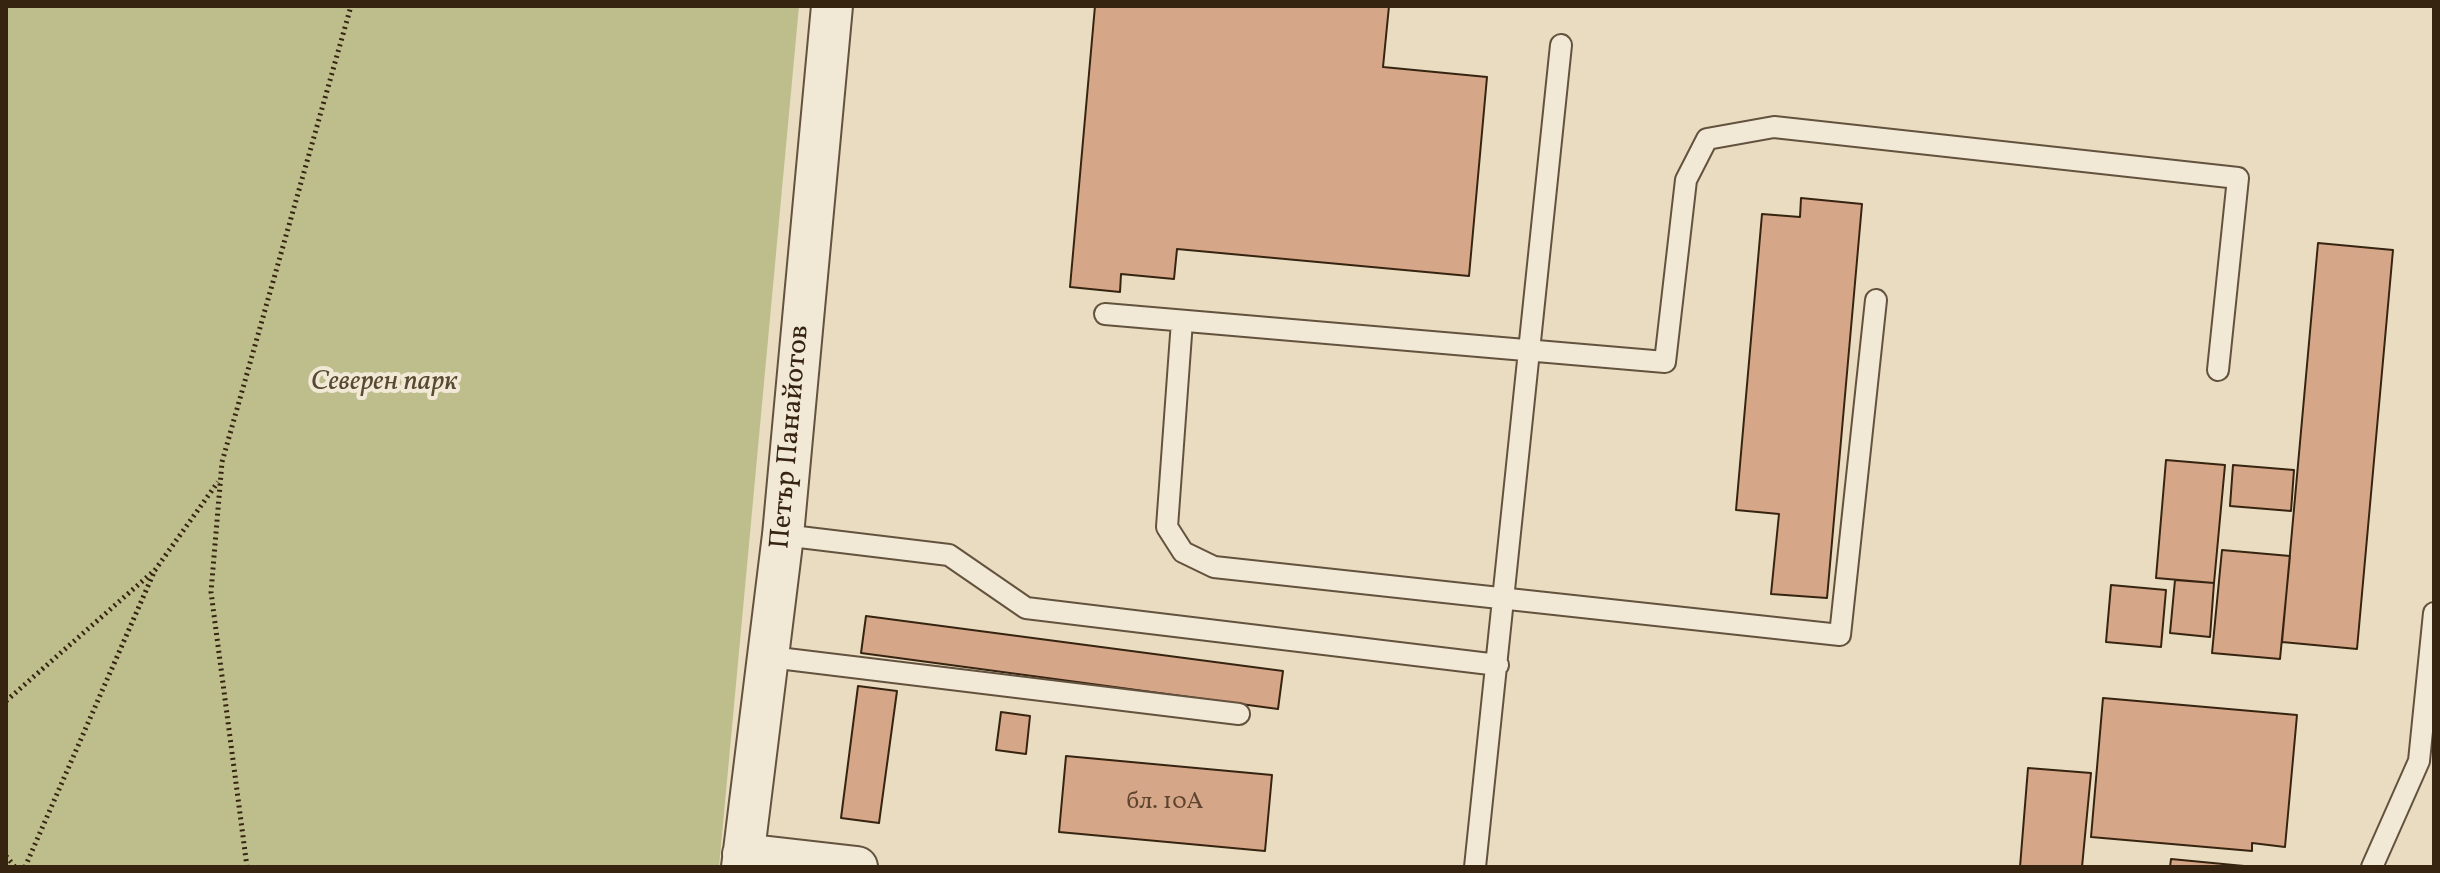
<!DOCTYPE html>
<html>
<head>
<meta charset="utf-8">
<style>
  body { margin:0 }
  #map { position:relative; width:2440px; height:873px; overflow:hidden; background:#e9dcc0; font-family:Vollkorn,serif }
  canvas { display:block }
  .frame { position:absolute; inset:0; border:8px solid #362411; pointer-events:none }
</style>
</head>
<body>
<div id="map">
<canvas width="2440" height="873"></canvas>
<div class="frame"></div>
</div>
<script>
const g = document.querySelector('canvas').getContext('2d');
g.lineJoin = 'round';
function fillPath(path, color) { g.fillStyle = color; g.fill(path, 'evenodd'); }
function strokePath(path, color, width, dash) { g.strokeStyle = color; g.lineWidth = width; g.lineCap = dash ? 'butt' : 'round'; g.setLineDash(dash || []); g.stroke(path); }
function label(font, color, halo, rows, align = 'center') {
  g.font = font + ' Vollkorn,serif'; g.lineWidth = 8; g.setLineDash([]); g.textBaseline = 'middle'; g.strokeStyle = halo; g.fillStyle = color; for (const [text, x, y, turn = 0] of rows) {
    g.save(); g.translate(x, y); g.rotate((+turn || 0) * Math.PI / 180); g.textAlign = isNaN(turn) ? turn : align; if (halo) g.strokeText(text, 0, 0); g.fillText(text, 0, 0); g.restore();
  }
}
const green = new Path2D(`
  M6 6H799L719 867H6Z`);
const building = new Path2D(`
  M1095 6H1389L1383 67 1487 77 1469 276 1177 249 1174 279 1121 274 1120 292 1070 287Z
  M1801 198 1862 204 1827 598 1771 594 1779 514 1736 510 1762 214 1800 217Z
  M2318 243 2393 250 2357 649 2282 642Z
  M2166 460 2225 465 2214 583 2156 578Z
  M2233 465 2294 470 2291 511 2230 506Z
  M2222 550 2290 556 2280 659 2212 653Z
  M2175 580 2214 583 2210 637 2170 633Z
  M2111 585 2166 590 2161 647 2106 642Z
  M866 616 1283 671 1278 709 861 653Z
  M858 686 897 691 879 823 841 818Z
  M2103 698 2297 715 2285 847 2252 843V851L2091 837Z
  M1001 712 1030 716 1026 754 996 750Z
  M1066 756 1272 775 1265 851 1059 832Z
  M2028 768 2091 773 2082 867H2020Z
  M2171 859 2244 866 2170 867Z`);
const path = new Path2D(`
  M6 701 155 570 218 482
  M6 856 15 867
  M25 867 155 570
  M247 867 211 592 222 462 351 6`);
const service = new Path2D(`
  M1105 314 1665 362 1686 180 1707 139 1774 127 2238 178 2218 370
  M1182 321 1167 527 1183 552 1214 567 1840 635 1876 300
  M783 535 949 555 1026 608 1498 665
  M770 657 1239 714
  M1475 867 1561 45
  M2372 867 2419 761 2434 613`);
const minor = new Path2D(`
  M743 854 857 867
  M742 867 783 535 832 6`);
const numberNames = [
  ["бл. 10А",1165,804]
];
const parkNames = [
  ["Северен парк",384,384]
];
const streetNames = [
  ["Петър Панайотов",792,437,-85]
];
fillPath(green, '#bebe8d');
fillPath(building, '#d6a689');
strokePath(building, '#362411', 2);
strokePath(service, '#63523d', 24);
strokePath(minor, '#63523d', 44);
strokePath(path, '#362411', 5, [2, 4]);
strokePath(service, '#f1e8d6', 20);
strokePath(minor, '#f1e8d6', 40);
label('24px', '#5e442f', null, numberNames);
label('italic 28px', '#584a30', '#f1e8d6', parkNames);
label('28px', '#362411', '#f1e8d6', streetNames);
</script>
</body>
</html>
